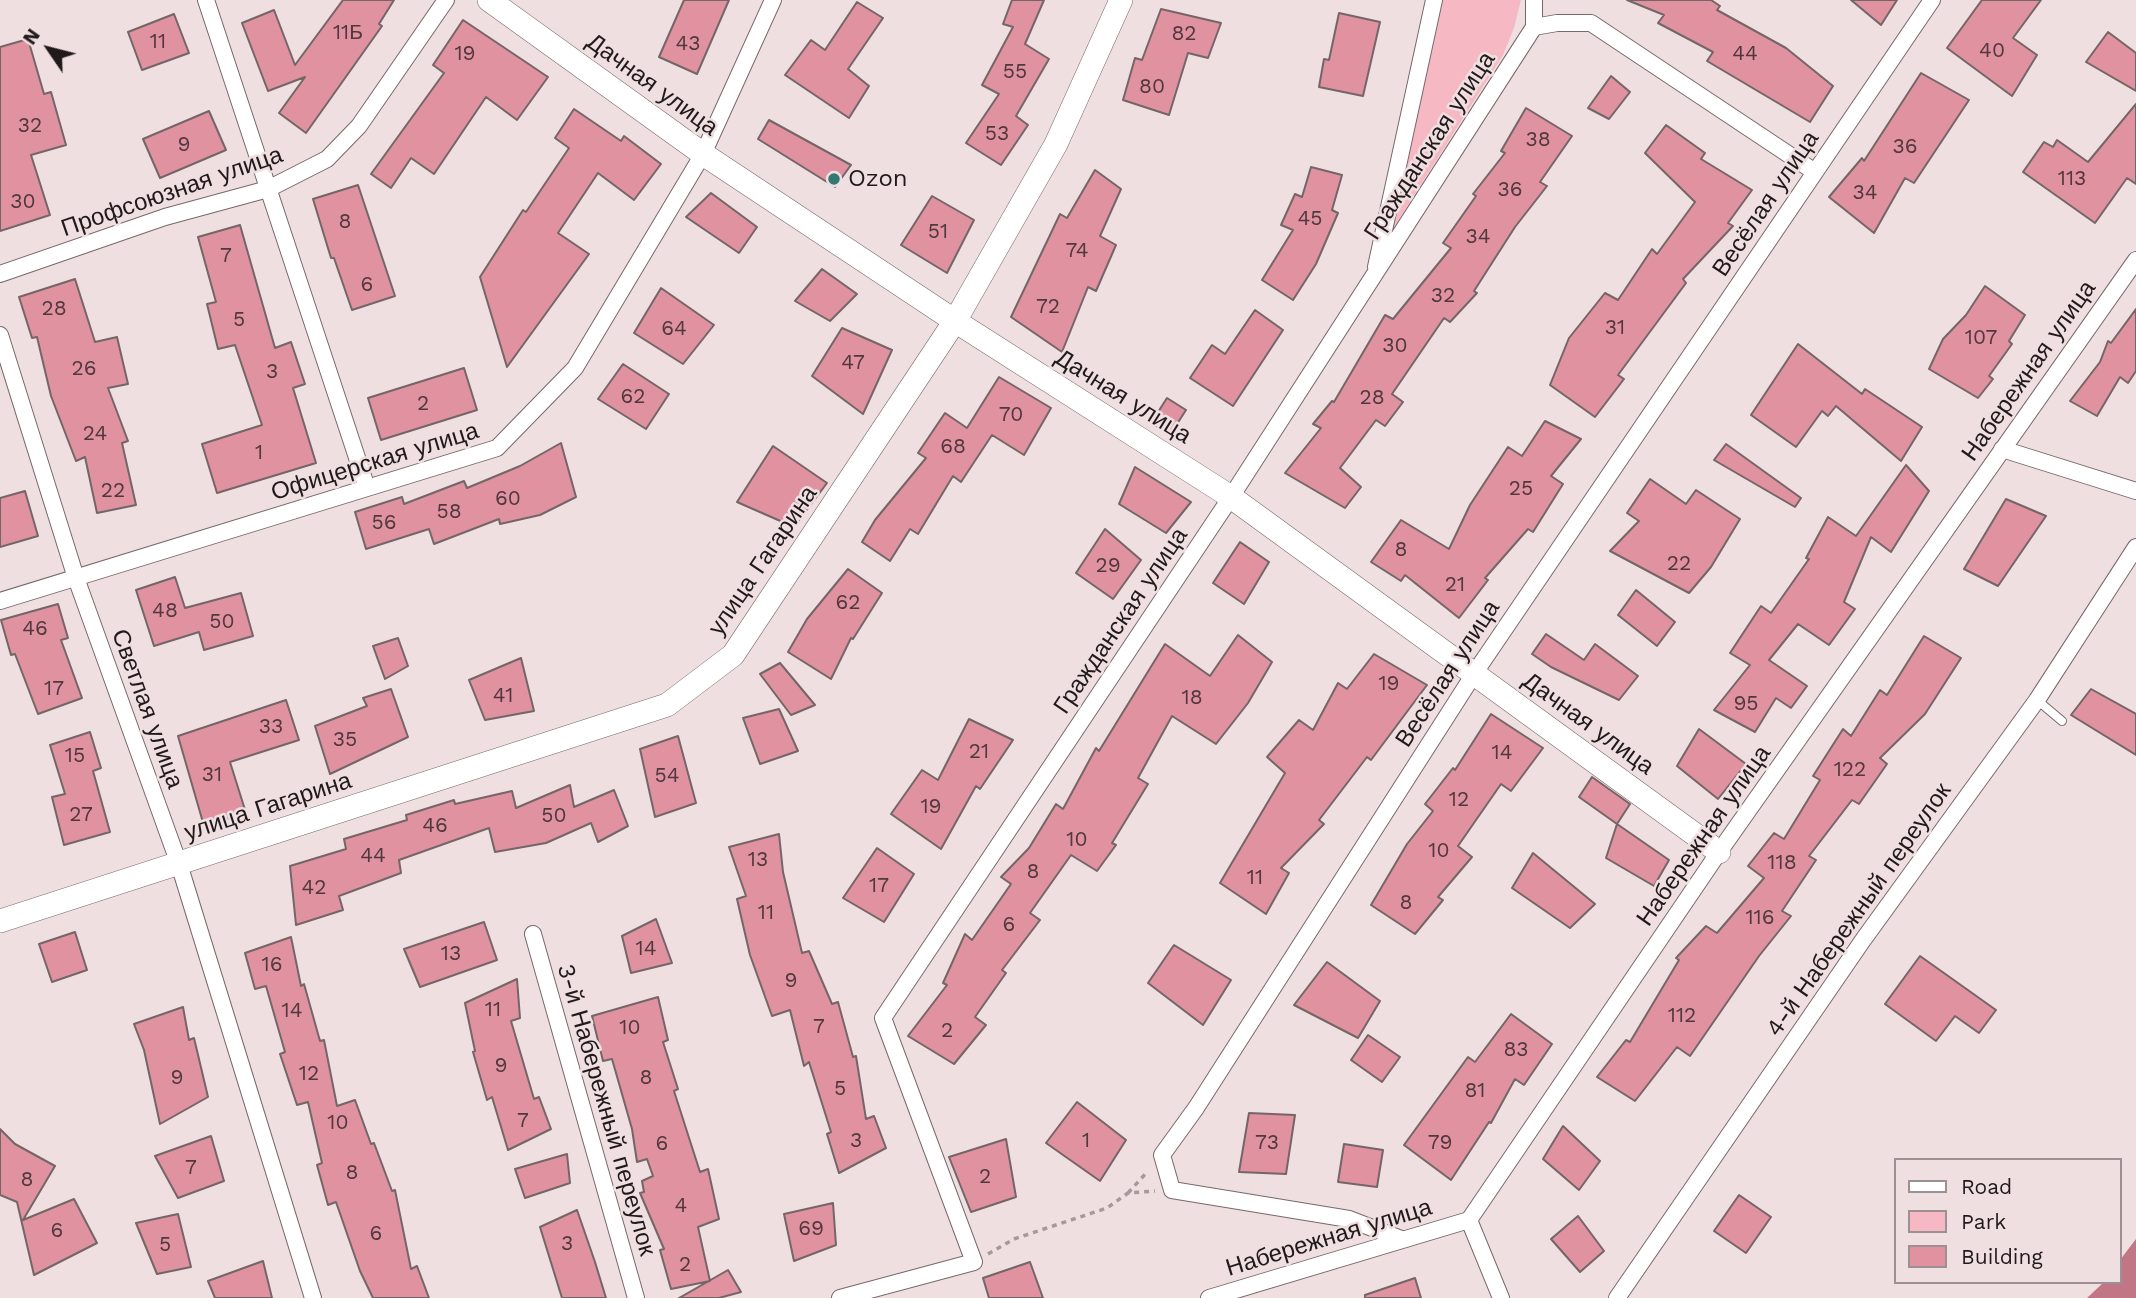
<!DOCTYPE html>
<html>
<head>
<meta charset="utf-8">
<style>
  body { margin:0 }
  #map { position:relative; width:2136px; height:1298px; overflow:hidden; background:#f0dfe1; font-family:"Work Sans",sans-serif }
  canvas { display:block }
  .legend { position:absolute; left:1894px; top:1158px; width:228px; height:126px; box-sizing:border-box; background:#f0dfe1; border:2px solid #9d9092; margin:0; padding:9px 12px; list-style:none; font-size:21px; color:#201a1b }
  .legend li { display:flex; align-items:center; gap:14px; height:35px }
  .legend b { width:35px; border:2px solid #9d9092 }
  .north { position:absolute; left:14px; top:14px; width:70px; height:70px; -webkit-text-stroke:5px #f0dfe1; paint-order:stroke; rotate:305deg; font-size:19px; font-weight:700; line-height:28px; text-align:center; color:#201a1b }
  .north::after { content:''; display:block; margin:auto; width:24px; height:32px; background:#201a1b; clip-path:polygon(50% 0,100% 100%,50% 72%,0 100%) }
</style>
</head>
<body>
<div id="map">
<canvas width="2136" height="1298"></canvas>
<ul class="legend">
<li><b style="height:9px;background:#fff"></b>Road</li>
<li><b style="height:19px;background:#f6b8c3"></b>Park</li>
<li><b style="height:19px;background:#e092a1"></b>Building</li>
</ul>
<div class="north">N</div>
</div>
<script>
const g = document.querySelector('canvas').getContext('2d');
g.lineJoin = 'round';
function fillPath(path, color) { g.fillStyle = color; g.fill(path, 'evenodd'); }
function strokePath(path, color, width, dash) { g.strokeStyle = color; g.lineWidth = width; g.lineCap = dash ? 'butt' : 'round'; g.setLineDash(dash || []); g.stroke(path); }
function label(font, color, halo, rows, align = 'center') {
  g.font = font + ' "Work Sans",sans-serif'; g.lineWidth = 5; g.setLineDash([]); g.textBaseline = 'middle'; g.strokeStyle = halo; g.fillStyle = color; for (const [text, x, y, turn = 0] of rows) {
    g.save(); g.translate(x, y); g.rotate((+turn || 0) * Math.PI / 180); g.textAlign = isNaN(turn) ? turn : align; if (halo) g.strokeText(text, 0, 0); g.fillText(text, 0, 0); g.restore();
  }
}
const green = new Path2D(`
  M1441 0H1521L1514 28 1503 55 1389 235Z`);
const water = new Path2D(`
  M2136 1239V1298H2087L2104 1282H2120V1260Z`);
const building = new Path2D(`
  M343 0H394L379 24 382 26 306 133 279 113 305 77 268 91 242 23 274 10 295 65Z
  M684 0H729L697 74 659 57Z
  M1012 0H1044L1025 44 1049 59 1016 116 1028 125 1001 165 966 143 999 94 982 85 1013 27 1003 24Z
  M1627 0H1711L1720 6 1717 10 1786 48 1833 86 1810 122 1707 61 1713 52 1658 23 1664 15Z
  M1851 0H1897L1881 25Z
  M1982 0H2041L2013 38 2037 55 2012 96 1947 48Z
  M857 2 883 18 848 69 869 86 849 118 785 75 811 40 825 50Z
  M1161 9 1221 23 1208 58 1188 53 1169 115 1123 100 1135 58 1142 60Z
  M1339 13 1380 22 1363 96 1319 87 1324 59 1329 60Z
  M174 14 189 53 142 70 128 32Z
  M463 20 548 77 517 120 486 97 434 174 411 158 391 188 371 174 444 73 433 65Z
  M2108 32 2136 53V91L2086 62Z
  M28 39 44 94 51 92 66 145 31 155 50 215 0 231V47Z
  M1921 73 1969 100 1914 183 1905 178 1874 233 1829 197 1862 158 1864 161Z
  M1611 76 1630 92 1609 119 1588 108Z
  M2136 104V184L2127 178 2095 223 2023 172 2044 142 2053 147 2057 140 2088 162Z
  M1526 108 1572 136 1540 182 1547 186 1515 227 1474 291 1477 293 1450 322 1444 318 1392 394 1403 402 1385 426 1376 420 1340 468 1361 487 1345 508 1285 473 1321 428 1313 424 1332 401 1334 402 1385 315 1393 319 1451 248 1443 243 1476 196 1473 194 1505 153 1501 151Z
  M574 109 621 141 624 136 661 164 634 200 598 173 558 233 589 254 507 367 480 277 523 210 526 212 569 148 555 138Z
  M209 111 226 150 160 178 143 139Z
  M769 120 851 165 835 187 758 139Z
  M1666 125 1705 153 1701 159 1752 190 1728 223 1733 226 1683 279 1686 283 1618 375 1624 379 1595 417 1550 385 1569 338 1605 293 1618 300 1652 249 1657 254 1695 202 1645 153Z
  M1311 167 1342 175 1332 210 1338 213 1316 264 1293 300 1262 280 1293 230 1281 225 1295 194 1302 197Z
  M1095 170 1121 189 1100 236 1116 245 1096 291 1088 287 1062 352 1011 317 1060 214 1067 218Z
  M358 185 395 296 352 310 334 258H331L313 199Z
  M711 193 757 227 739 253 686 217Z
  M932 196 974 220 947 273 901 245Z
  M240 225 275 348 291 342 305 384 293 388 316 463 217 493 202 444 262 425 235 345 218 349 207 304 216 302 198 237Z
  M822 269 857 294 830 321 795 301Z
  M75 279 95 342 117 337 128 384 108 388 128 441 122 443 136 505 97 513 85 457 76 461 51 396 37 337 32 338 19 297Z
  M1985 286 2025 315 2009 341 2012 344 1989 376 1993 379 1978 398 1929 369 1943 339 1966 315Z
  M661 288 714 325 683 364 634 333Z
  M2136 309V371L2128 383 2120 377 2097 416 2070 401 2100 362 2108 341 2111 343Z
  M1255 310 1283 330 1233 406 1190 378 1212 345 1225 354Z
  M842 328 892 350 863 414 812 376Z
  M1798 344 1862 394 1865 389 1922 427 1901 461 1836 406 1828 416 1822 411 1796 447 1751 415Z
  M623 364 669 394 646 429 598 399Z
  M464 368 477 410 381 440 368 398Z
  M999 377 1051 408 1024 455 992 435 961 482 953 476 918 534 910 529 890 561 862 542 875 520 926 458 918 453 945 413 967 428Z
  M1167 398 1186 410 1170 435 1151 423Z
  M1545 421 1581 439 1551 476 1563 484 1533 532 1528 529 1485 578 1488 580 1459 618 1405 575 1401 581 1371 562 1401 520 1449 549 1470 505 1508 447 1522 456Z
  M561 443 576 497 540 515 500 524 499 519 434 544 429 529 366 549 355 512 402 497 404 504 464 481 467 488 520 466Z
  M1726 444 1801 498 1795 507 1714 460Z
  M773 446 827 483 794 527 737 502Z
  M1906 465 1929 491 1891 552 1871 537 1844 602 1855 609 1829 645 1798 624 1769 660 1807 686 1791 708 1776 698 1755 732 1714 710 1750 665 1730 653 1761 606 1771 613 1809 559 1806 558 1828 517 1856 536Z
  M1135 467 1191 502 1166 533 1119 504Z
  M1650 479 1686 504 1696 490 1740 519 1711 567 1689 593 1610 551 1639 521 1627 513Z
  M25 491 38 536 0 547V498Z
  M2006 499 2046 516 1998 586 1964 569Z
  M1105 529 1141 560 1113 599 1076 573Z
  M1240 542 1269 562 1244 604 1213 583Z
  M848 569 882 593 853 639 851 638 831 679 788 652 807 619Z
  M175 577 185 608 241 593 253 636 204 650 199 632 154 646 136 590Z
  M1636 590 1675 622 1657 646 1618 615Z
  M58 604 68 638 61 640 82 698 38 714 15 654 11 655 1 620Z
  M1546 634 1584 660 1595 644 1638 676 1619 700 1551 667 1532 654Z
  M1238 635 1272 662 1248 703 1216 744 1172 716 1138 778 1148 784 1112 843 1116 845 1097 871 1071 855 1030 913 1040 920 1002 970 1006 973 975 1017 986 1025 954 1064 908 1036 947 985 943 983 965 934 972 940 1011 884 1001 877 1029 848 1056 804 1063 809 1096 748 1099 751 1165 644 1210 676Z
  M1924 636 1961 658 1925 714 1880 758 1887 764 1859 804 1852 800 1809 856 1816 860 1782 911 1791 916 1759 956 1690 1056 1677 1047 1635 1101 1597 1077 1626 1040 1630 1042 1679 960 1676 958 1706 926 1717 933 1764 878 1748 866 1774 833 1784 839 1820 780 1813 776 1843 729 1851 736 1880 690 1887 695Z
  M398 638 408 666 385 679 373 646Z
  M1374 654 1427 685 1371 760 1367 757 1319 820 1324 824 1281 868 1289 873 1266 914 1220 883 1285 773 1267 757 1299 720 1313 730 1338 683 1347 689Z
  M521 658 534 711 485 720 469 680Z
  M780 663 815 705 791 715 760 674Z
  M391 689 408 737 330 774 315 726 367 706 363 698Z
  M2091 689 2136 714V755L2071 715Z
  M286 700 299 740 230 762 246 813 204 826 178 736Z
  M779 709 798 751 760 764 743 718Z
  M1491 714 1543 748 1511 791 1501 784 1458 846 1472 857 1438 897 1443 900 1415 934 1371 905 1407 844 1433 811 1425 804 1453 768 1455 770Z
  M969 719 1013 740 980 789 976 786 941 849 891 814 922 770 938 780Z
  M1699 729 1746 764 1718 799 1677 766Z
  M90 732 101 768 93 771 110 832 64 845 52 797 65 794 50 745Z
  M678 736 696 803 655 817 640 749Z
  M1592 777 1630 804 1617 824 1579 797Z
  M570 785 574 807 614 790 628 826 598 842 591 823 546 843 495 852 489 828 399 860 401 873 339 896 343 910 296 925 290 866 346 849 344 839 407 820 406 815 454 800 455 804 512 791 516 808Z
  M1617 824 1669 860 1654 886 1606 858Z
  M779 834 783 872 802 953 809 951 832 1004 838 1002 853 1057 856 1056 866 1119 874 1116 886 1148 839 1173 827 1134 831 1132 809 1062 804 1066 790 1010 772 1016 750 955 737 899 746 896 729 847Z
  M877 848 914 874 884 922 843 898Z
  M1533 853 1595 904 1570 928 1512 888Z
  M656 919 672 963 631 973 622 936Z
  M484 922 497 960 420 987 404 949Z
  M75 932 87 970 52 982 39 944Z
  M291 937 301 986 304 984 320 1041 324 1040 337 1106 355 1100 371 1144 374 1143 392 1191 395 1190 411 1269 417 1266 429 1298H373L360 1271 336 1202 328 1205 317 1165 322 1163 308 1102 297 1105 280 1054 285 1052 266 986 255 989 245 953Z
  M1174 945 1231 980 1203 1025 1148 983Z
  M1920 956 1996 1010 1979 1033 1955 1016 1936 1041 1885 1004Z
  M1327 962 1380 1001 1358 1038 1294 1005Z
  M517 979 520 1018 511 1021 534 1099 539 1097 551 1129 508 1150 492 1097 487 1100 473 1052 475 1051 465 1003Z
  M658 997 668 1040 663 1042 678 1089 674 1091 700 1172 708 1169 719 1219 698 1227 710 1281 671 1289 660 1250 664 1249 640 1193 644 1192 642 1181 653 1176 647 1159 637 1162 632 1129 612 1059 603 1061 592 1016Z
  M183 1007 189 1040 194 1038 208 1097 160 1124 144 1050 134 1024Z
  M1511 1014 1552 1044 1524 1085 1515 1079 1491 1123 1489 1122 1451 1180 1404 1145 1468 1057 1475 1062Z
  M1368 1035 1400 1057 1382 1082 1351 1060Z
  M1077 1102 1126 1140 1100 1181 1046 1143Z
  M1249 1113 1295 1115 1286 1174 1239 1172Z
  M1563 1126 1600 1161 1579 1190 1543 1159Z
  M0 1129 15 1144 55 1166 23 1220 74 1199 97 1243 34 1275 17 1202 0 1195Z
  M211 1136 224 1181 178 1198 155 1156Z
  M1006 1139 1016 1197 971 1212 949 1157Z
  M1344 1144 1383 1150 1377 1187 1338 1182Z
  M567 1154 570 1183 525 1198 515 1169Z
  M1739 1195 1771 1217 1746 1253 1714 1231Z
  M833 1203 836 1245 794 1261 784 1214Z
  M577 1210 595 1262 606 1298H562L540 1227Z
  M178 1214 191 1267 157 1274 136 1223Z
  M1578 1216 1604 1251 1580 1272 1551 1239Z
  M263 1261 272 1298H215L208 1281Z
  M1030 1262 1043 1298H989L983 1278Z
  M728 1270 741 1292 719 1298H679Z
  M1415 1278 1421 1298H1365V1295Z`);
const path = new Path2D(`
  M1128 1193 1148 1171
  M988 1254 1014 1239 1107 1208 1128 1193 1155 1191`);
const lane = new Path2D(`
  M2037 700 2062 721`);
const street = new Path2D(`
  M206 0 367 488
  M1534 27 1557 23H1591L1815 172
  M1376 267 1434 0
  M0 274 165 217 268 189 327 159 359 126 446 0
  M0 335 76 578 179 864 313 1298
  M2002 449 2136 491
  M0 601 497 448 575 368 703 154 773 0
  M533 934 636 1298
  M1469 1220 1501 1298
  M1401 1239 1349 1219 1172 1190 1162 1155 1196 1108 1474 674 1932 0
  M840 1298 974 1262 883 1018 1231 497 1534 27V0
  M1209 1298 1469 1220 1719 852 2136 260
  M1617 1298 1863 940 2037 700 2136 547`);
const secondary = new Path2D(`
  M489 0 703 154 955 321 1231 497 1719 852
  M0 921 667 705 733 655 955 321 1056 144 1121 0`);
const markers = [
  [834,179,7,"#317972"]
];
const numberNames = [
  ["11Б",348,33],
  ["82",1184,34],
  ["11",158,42],
  ["43",688,44],
  ["40",1992,51],
  ["19",465,54],
  ["44",1745,54],
  ["55",1015,72],
  ["80",1152,87],
  ["32",30,126],
  ["53",997,134],
  ["38",1538,140],
  ["9",184,145],
  ["36",1905,147],
  ["113",2072,179],
  ["36",1510,190],
  ["34",1865,193],
  ["30",23,202],
  ["45",1310,219],
  ["8",345,222],
  ["51",938,232],
  ["34",1478,237],
  ["74",1077,251],
  ["7",226,256],
  ["6",367,285],
  ["32",1443,296],
  ["72",1048,307],
  ["28",54,309],
  ["5",239,320],
  ["31",1615,328],
  ["64",674,329],
  ["107",1981,338],
  ["30",1395,346],
  ["47",853,363],
  ["26",84,369],
  ["3",272,372],
  ["62",633,397],
  ["28",1372,398],
  ["2",423,404],
  ["70",1011,415],
  ["24",95,434],
  ["68",953,447],
  ["1",259,453],
  ["25",1521,489],
  ["22",113,491],
  ["60",508,499],
  ["58",449,512],
  ["56",384,523],
  ["8",1401,550],
  ["22",1679,564],
  ["29",1108,566],
  ["21",1455,585],
  ["62",848,603],
  ["48",165,611],
  ["50",222,622],
  ["46",35,629],
  ["19",1389,684],
  ["17",54,689],
  ["41",503,696],
  ["18",1192,698],
  ["95",1746,704],
  ["33",271,727],
  ["35",345,740],
  ["21",979,752],
  ["14",1502,753],
  ["15",75,756],
  ["122",1850,770],
  ["31",212,775],
  ["54",667,776],
  ["12",1459,800],
  ["19",931,807],
  ["27",81,815],
  ["50",554,816],
  ["46",435,826],
  ["10",1077,840],
  ["10",1439,851],
  ["44",373,856],
  ["13",758,860],
  ["118",1782,863],
  ["8",1033,872],
  ["11",1255,878],
  ["17",879,886],
  ["42",314,888],
  ["8",1406,903],
  ["11",766,913],
  ["116",1760,918],
  ["6",1009,925],
  ["14",646,949],
  ["13",451,954],
  ["16",272,965],
  ["9",791,981],
  ["11",493,1010],
  ["14",292,1011],
  ["112",1682,1016],
  ["7",819,1027],
  ["10",630,1028],
  ["2",947,1031],
  ["83",1516,1050],
  ["9",501,1066],
  ["12",309,1074],
  ["9",177,1078],
  ["8",646,1078],
  ["5",840,1089],
  ["81",1475,1091],
  ["7",523,1121],
  ["10",338,1123],
  ["3",856,1141],
  ["1",1086,1141],
  ["73",1267,1143],
  ["79",1440,1143],
  ["6",662,1144],
  ["7",191,1168],
  ["8",352,1173],
  ["2",985,1177],
  ["8",27,1180],
  ["4",681,1206],
  ["69",811,1229],
  ["6",57,1231],
  ["6",376,1234],
  ["3",567,1244],
  ["5",165,1245],
  ["2",685,1265]
];
const streetNames = [
  ["Дачная улица",652,85,36],
  ["Гражданская улица",1430,146,-57],
  ["Профсоюзная улица",172,192,-19],
  ["Весёлая улица",1766,204,-56],
  ["Набережная улица",2029,371,-55],
  ["Дачная улица",1123,397,32],
  ["Офицерская улица",375,462,-17],
  ["улица Гагарина",763,561,-56],
  ["Гражданская улица",1121,621,-56],
  ["Весёлая улица",1448,674,-57],
  ["Светлая улица",147,709,70],
  ["Дачная улица",1588,724,36],
  ["улица Гагарина",268,807,-18],
  ["Набережная улица",1704,836,-55],
  ["4-й Набережный переулок",1859,910,-55],
  ["3-й Набережный переулок",606,1110,74],
  ["Набережная улица",1329,1238,-17]
];
const poiNames = [
  ["Ozon",848,179]
];
fillPath(green, '#f6b8c3');
fillPath(water, '#c17685');
fillPath(building, '#e092a1');
strokePath(building, '#746567', 2);
strokePath(lane, '#77696b', 10);
strokePath(street, '#77696b', 18);
strokePath(secondary, '#77696b', 24);
strokePath(path, '#a6999b', 3.5, [5, 5]);
strokePath(lane, '#fff', 8);
strokePath(street, '#fff', 16);
strokePath(secondary, '#fff', 23);
for (const [x, y, r, color] of markers) { const dot = new Path2D(); dot.arc(x, y, r, 0, 2 * Math.PI); g.fillStyle = color; g.fill(dot); strokePath(dot, '#f0dfe1', 2.5); }
label('21px', '#50383c', null, numberNames);
label('24px', '#201a1b', '#f0dfe1', streetNames);
label('24px', '#201a1b', '#f0dfe1', poiNames, 'left');
</script>
</body>
</html>
